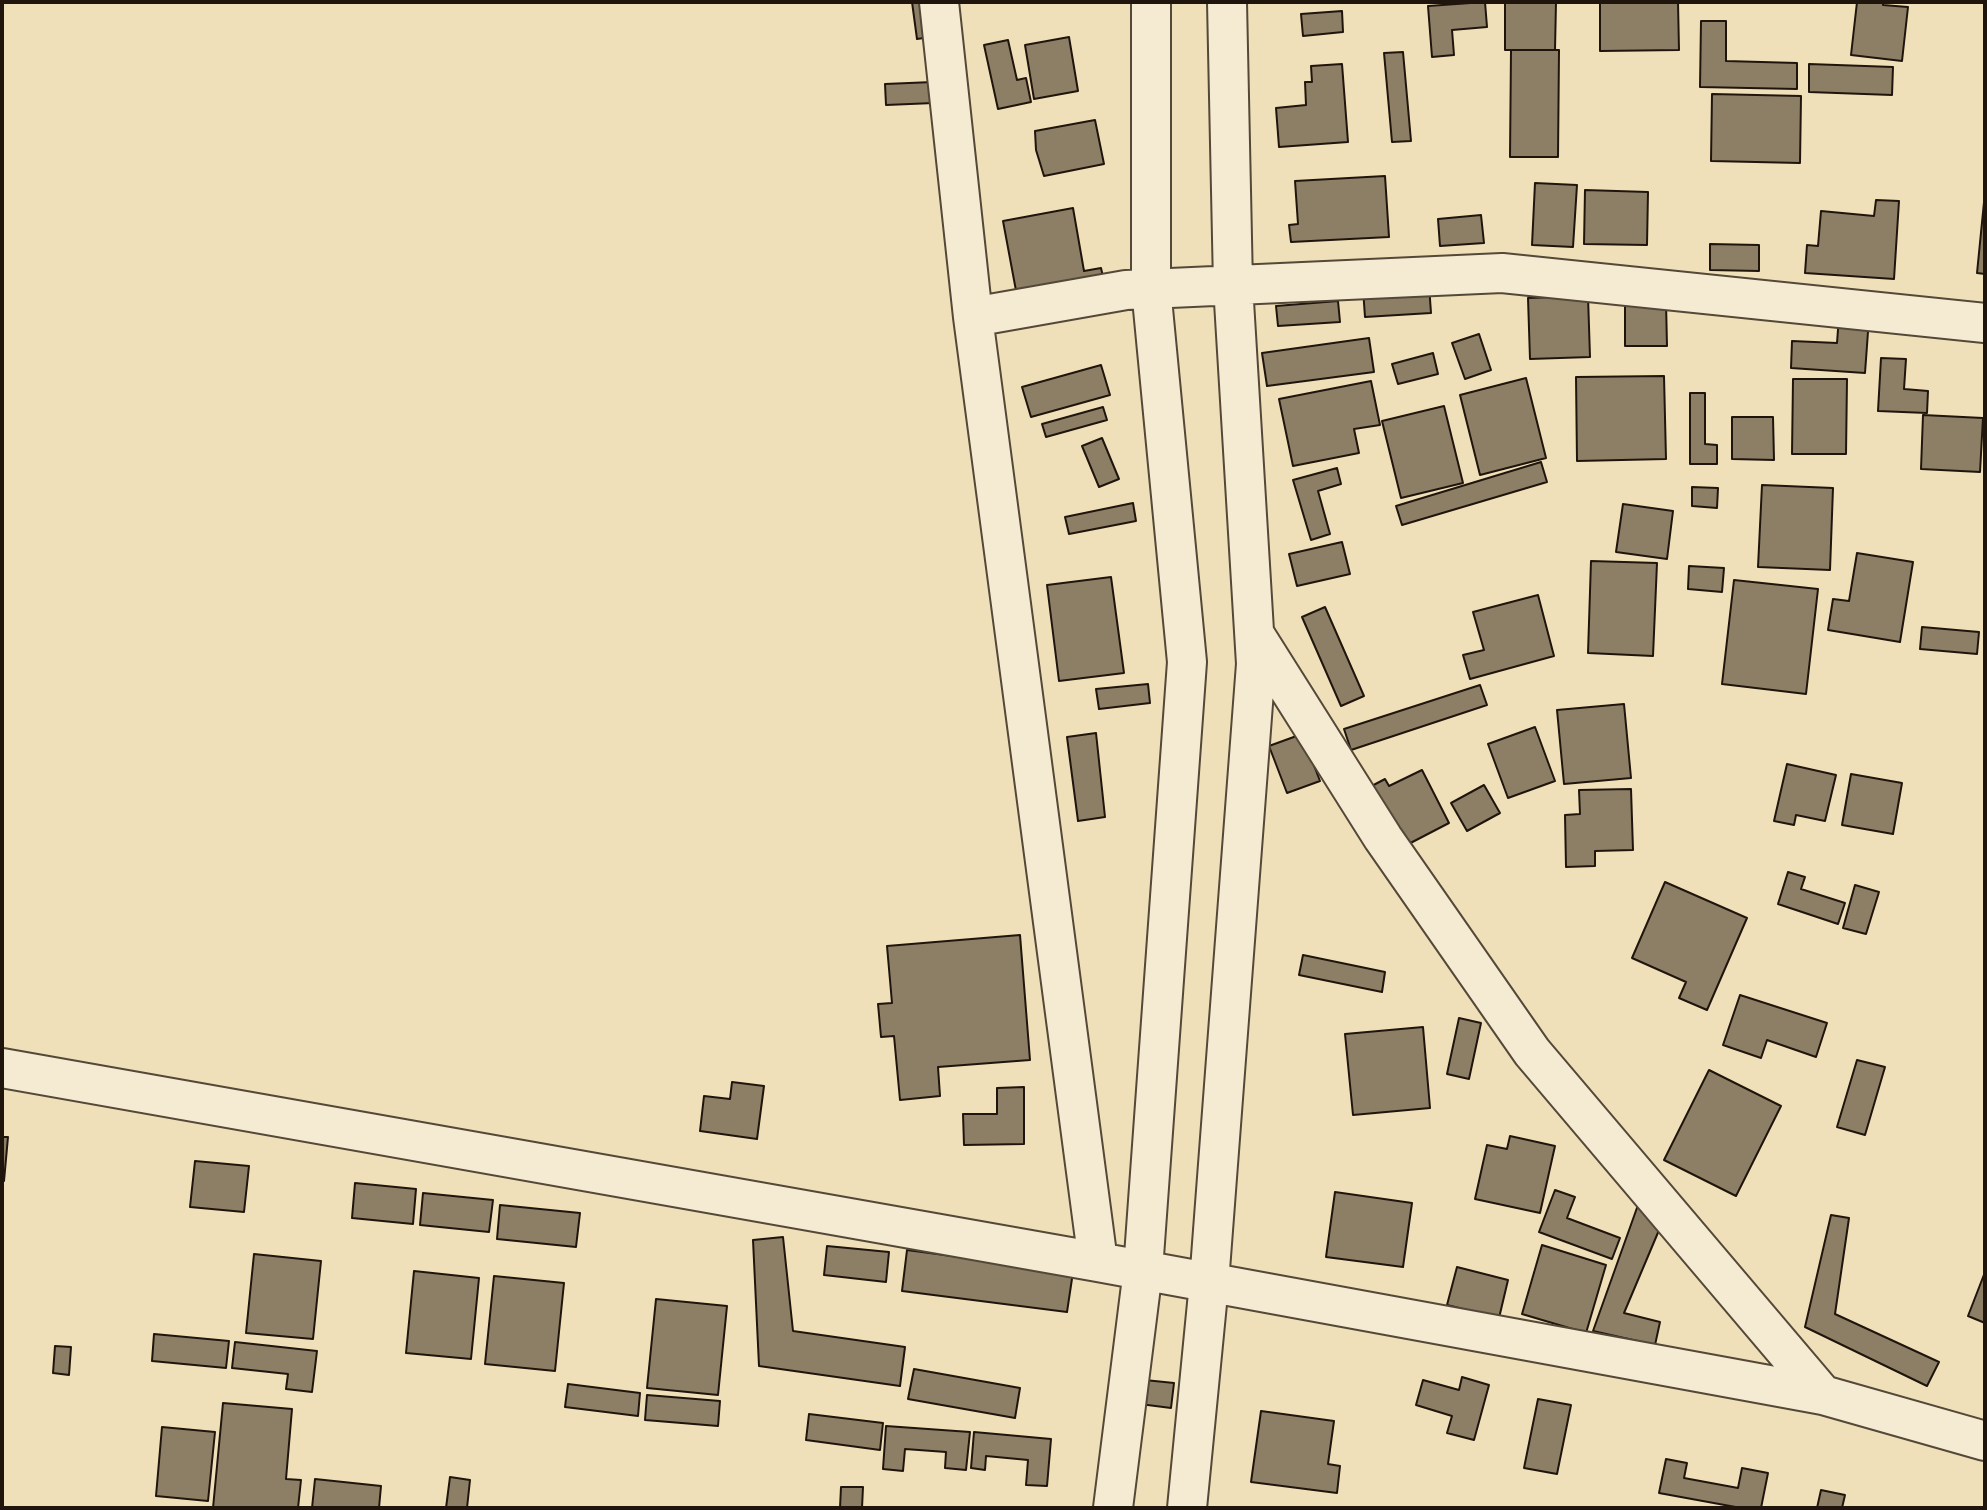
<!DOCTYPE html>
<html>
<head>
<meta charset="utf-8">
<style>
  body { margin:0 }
  #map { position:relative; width:1987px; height:1510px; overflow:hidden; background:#efe0ba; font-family:"IM FELL English",serif }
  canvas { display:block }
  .frame { position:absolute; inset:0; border:4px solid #20150c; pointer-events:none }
</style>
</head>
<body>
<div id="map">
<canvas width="1987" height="1510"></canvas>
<div class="frame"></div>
</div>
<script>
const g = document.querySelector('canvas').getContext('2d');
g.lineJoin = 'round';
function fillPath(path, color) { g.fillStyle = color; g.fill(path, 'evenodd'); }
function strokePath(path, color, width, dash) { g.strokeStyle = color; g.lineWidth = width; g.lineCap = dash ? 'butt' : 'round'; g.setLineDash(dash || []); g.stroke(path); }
const building = new Path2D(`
  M912 2H932L937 36 917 39Z
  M1485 2 1487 27 1452 30 1454 55 1432 57 1428 6Z
  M1505 2H1556L1555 50H1505Z
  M1600 2H1678L1679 50 1600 51Z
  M1857 2H1883V5L1908 7 1902 61 1851 55Z
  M1342 11 1343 32 1303 36 1301 14Z
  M1701 21H1726V61L1797 63V89L1700 87Z
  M1069 37 1078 91 1034 99 1025 45Z
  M1008 40 1017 80 1026 78 1031 102 998 109 984 45Z
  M1511 50H1559L1558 157H1510Z
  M1403 52 1411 141 1392 142 1384 53Z
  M1342 64 1348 142 1279 147 1276 108 1306 105 1305 82H1312L1311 66Z
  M1809 64 1893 67 1892 95 1809 92Z
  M933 82 934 103 886 105 885 84Z
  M1712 94 1801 96 1800 163 1711 161Z
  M1095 120 1104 164 1044 176 1036 150 1035 131Z
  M1385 176 1389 237 1291 242 1289 225 1298 224 1295 181Z
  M1535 183 1577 185 1573 247 1532 245Z
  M1585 190 1648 192 1647 245 1584 244Z
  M1985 192V274L1977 273Z
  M1876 200 1899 201 1894 279 1805 273 1807 245 1818 246 1821 211 1874 216Z
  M1073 208 1084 271 1101 268 1104 281 1017 296 1003 221Z
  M1481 215 1484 243 1440 246 1438 219Z
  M1710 244 1759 245V271L1710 270Z
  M1429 285 1431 313 1365 317 1363 289Z
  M1588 296 1590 357 1530 359 1528 298Z
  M1338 301 1340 322 1278 326 1276 306Z
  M1666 302 1667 346H1625V303Z
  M1839 316 1869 318 1865 373 1791 368 1792 341 1837 343Z
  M1479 334 1491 370 1465 379 1452 343Z
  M1369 338 1374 372 1267 386 1262 353Z
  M1433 353 1438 374 1398 384 1392 364Z
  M1881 358 1906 359 1904 389 1928 391 1927 413 1878 411Z
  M1101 365 1110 395 1031 417 1022 387Z
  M1664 376 1666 459 1577 461 1576 377Z
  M1526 378 1546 458 1480 475 1460 395Z
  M1793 379H1847L1846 454H1792Z
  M1371 381 1380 425 1354 429 1359 453 1293 466 1279 399Z
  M1690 393H1705V444L1717 445V464H1690Z
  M1444 406 1463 483 1401 498 1382 421Z
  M1103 407 1107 420 1046 437 1042 424Z
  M1923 415 1983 418 1980 472 1921 469Z
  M1732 417H1773L1774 460 1732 459Z
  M1102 438 1119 479 1099 487 1082 446Z
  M1541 462 1547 482 1402 525 1396 506Z
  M1337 468 1341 484 1318 491 1330 534 1311 540 1293 480Z
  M1762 485 1833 488 1830 570 1758 567Z
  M1692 487 1718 488 1717 508 1692 506Z
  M1133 503 1136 521 1069 534 1065 517Z
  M1623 504 1673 511 1667 559 1616 552Z
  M1342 542 1350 574 1297 586 1289 554Z
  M1857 553 1913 562 1900 642 1828 630 1833 599 1849 601Z
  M1591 561 1657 563 1653 656 1588 653Z
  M1689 566 1724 568 1722 592 1688 589Z
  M1111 577 1124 673 1059 681 1047 585Z
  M1734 580 1818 589 1806 694 1722 684Z
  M1538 595 1554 656 1470 679 1463 655 1484 650 1473 612Z
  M1325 607 1364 696 1341 706 1302 617Z
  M1922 627 1979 632 1977 654 1920 649Z
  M1148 684 1150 703 1099 709 1096 689Z
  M1480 685 1487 705 1351 750 1344 729Z
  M1624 704 1631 778 1564 784 1557 710Z
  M1535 727 1555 781 1508 798 1488 744Z
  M1096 733 1105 817 1078 821 1067 737Z
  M1302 734 1320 781 1287 793 1269 746Z
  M1787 764 1836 775 1825 821 1796 815 1794 825 1774 821Z
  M1422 770 1449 823 1397 850 1366 789 1385 779 1389 786Z
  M1851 774 1902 783 1893 834 1842 825Z
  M1484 785 1500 813 1467 831 1451 803Z
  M1631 789 1633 850 1595 851V866L1566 867 1565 815 1580 814 1579 790Z
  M1788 872 1805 877 1801 889 1845 903 1838 924 1778 904Z
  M1665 882 1747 918 1707 1010 1679 998 1686 982 1632 958Z
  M1855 885 1879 892 1866 934 1843 928Z
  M1020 935 1030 1060 938 1067 940 1096 900 1100 894 1036 881 1037 878 1004 892 1003 887 946Z
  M1303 955 1385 972 1382 992 1299 975Z
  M1740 995 1827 1023 1816 1057 1767 1040 1761 1058 1723 1045Z
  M1459 1018 1481 1023 1469 1079 1447 1074Z
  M1423 1027 1430 1108 1353 1115 1345 1034Z
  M1857 1060 1885 1067 1865 1135 1837 1127Z
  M1709 1070 1781 1106 1736 1196 1664 1160Z
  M732 1082 764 1086 757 1139 700 1131 704 1096 730 1099Z
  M1024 1087V1144L964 1145 963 1114H997V1088Z
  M1510 1136 1555 1146 1540 1213 1475 1199 1487 1145 1507 1149Z
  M2 1137H8L4 1181 2 1180Z
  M195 1161 249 1166 244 1212 190 1207Z
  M355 1183 416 1189 413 1224 352 1218Z
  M1555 1190 1575 1197 1567 1218 1620 1238 1612 1259 1539 1232Z
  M1335 1192 1412 1203 1403 1267 1326 1257Z
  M423 1193 493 1200 489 1232 420 1225Z
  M500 1205 580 1213 576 1247 497 1239Z
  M1638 1205 1665 1216 1624 1313 1660 1322 1655 1345 1593 1331Z
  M1831 1215 1849 1218 1835 1314 1939 1362 1927 1386 1805 1327Z
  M783 1237 793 1331 905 1347 900 1386 759 1366 753 1240Z
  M1542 1245 1606 1265 1586 1333 1522 1314Z
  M827 1246 889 1252 886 1282 824 1275Z
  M907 1250 1073 1272 1067 1312 902 1291Z
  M254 1254 321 1261 313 1339 246 1333Z
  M1457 1267 1508 1280 1499 1318 1447 1305Z
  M414 1271 479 1278 471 1359 406 1353Z
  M1985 1272V1323L1968 1316Z
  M494 1276 564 1283 555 1371 485 1364Z
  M656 1299 727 1306 718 1395 647 1388Z
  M154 1334 229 1341 226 1368 152 1361Z
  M235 1342 317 1351 312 1392 286 1389 288 1374 232 1368Z
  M55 1346 71 1347 69 1375 53 1373Z
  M914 1369 1020 1388 1015 1418 908 1399Z
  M1462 1377 1489 1385 1474 1440 1447 1433 1452 1416 1416 1405 1423 1380 1459 1390Z
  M1135 1379 1174 1383 1171 1408 1132 1403Z
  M568 1384 640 1393 638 1416 565 1407Z
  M647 1395 720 1401 718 1426 645 1420Z
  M1538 1399 1571 1405 1557 1474 1524 1468Z
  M223 1403 292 1409 286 1479 301 1480 298 1508H213Z
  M1261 1411 1334 1421 1328 1464 1340 1466 1337 1493 1251 1482Z
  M809 1414 883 1423 880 1450 806 1440Z
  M886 1426 970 1432 966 1470 945 1468 946 1452 905 1449 903 1471 883 1469Z
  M162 1427 215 1432 208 1501 156 1496Z
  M974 1432 1051 1439 1047 1486 1026 1485 1028 1460 986 1456 985 1470 971 1468Z
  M1666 1459 1687 1463 1684 1478 1738 1488 1742 1468 1768 1473 1761 1508H1741L1659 1493Z
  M450 1477 470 1480 467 1508H446Z
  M315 1479 381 1486 379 1508H312Z
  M841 1487H863L862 1508H840Z
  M1821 1490 1845 1495 1842 1508H1817Z`);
const minor = new Path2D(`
  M939 2 973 317 1098 1262
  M973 317 1126 290 1502 273 1985 323
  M1255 635 1383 838 1532 1052 1823 1395 1985 1441
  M2 1068 1098 1262 1823 1395
  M1113 1508 1143 1270 1187 662 1151 288V2
  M1187 1508 1209 1283 1256 664 1233 285 1227 2`);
fillPath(building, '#8c7f66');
strokePath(building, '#20150c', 2);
strokePath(minor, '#544838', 42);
strokePath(minor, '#f5ebd2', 38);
</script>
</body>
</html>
